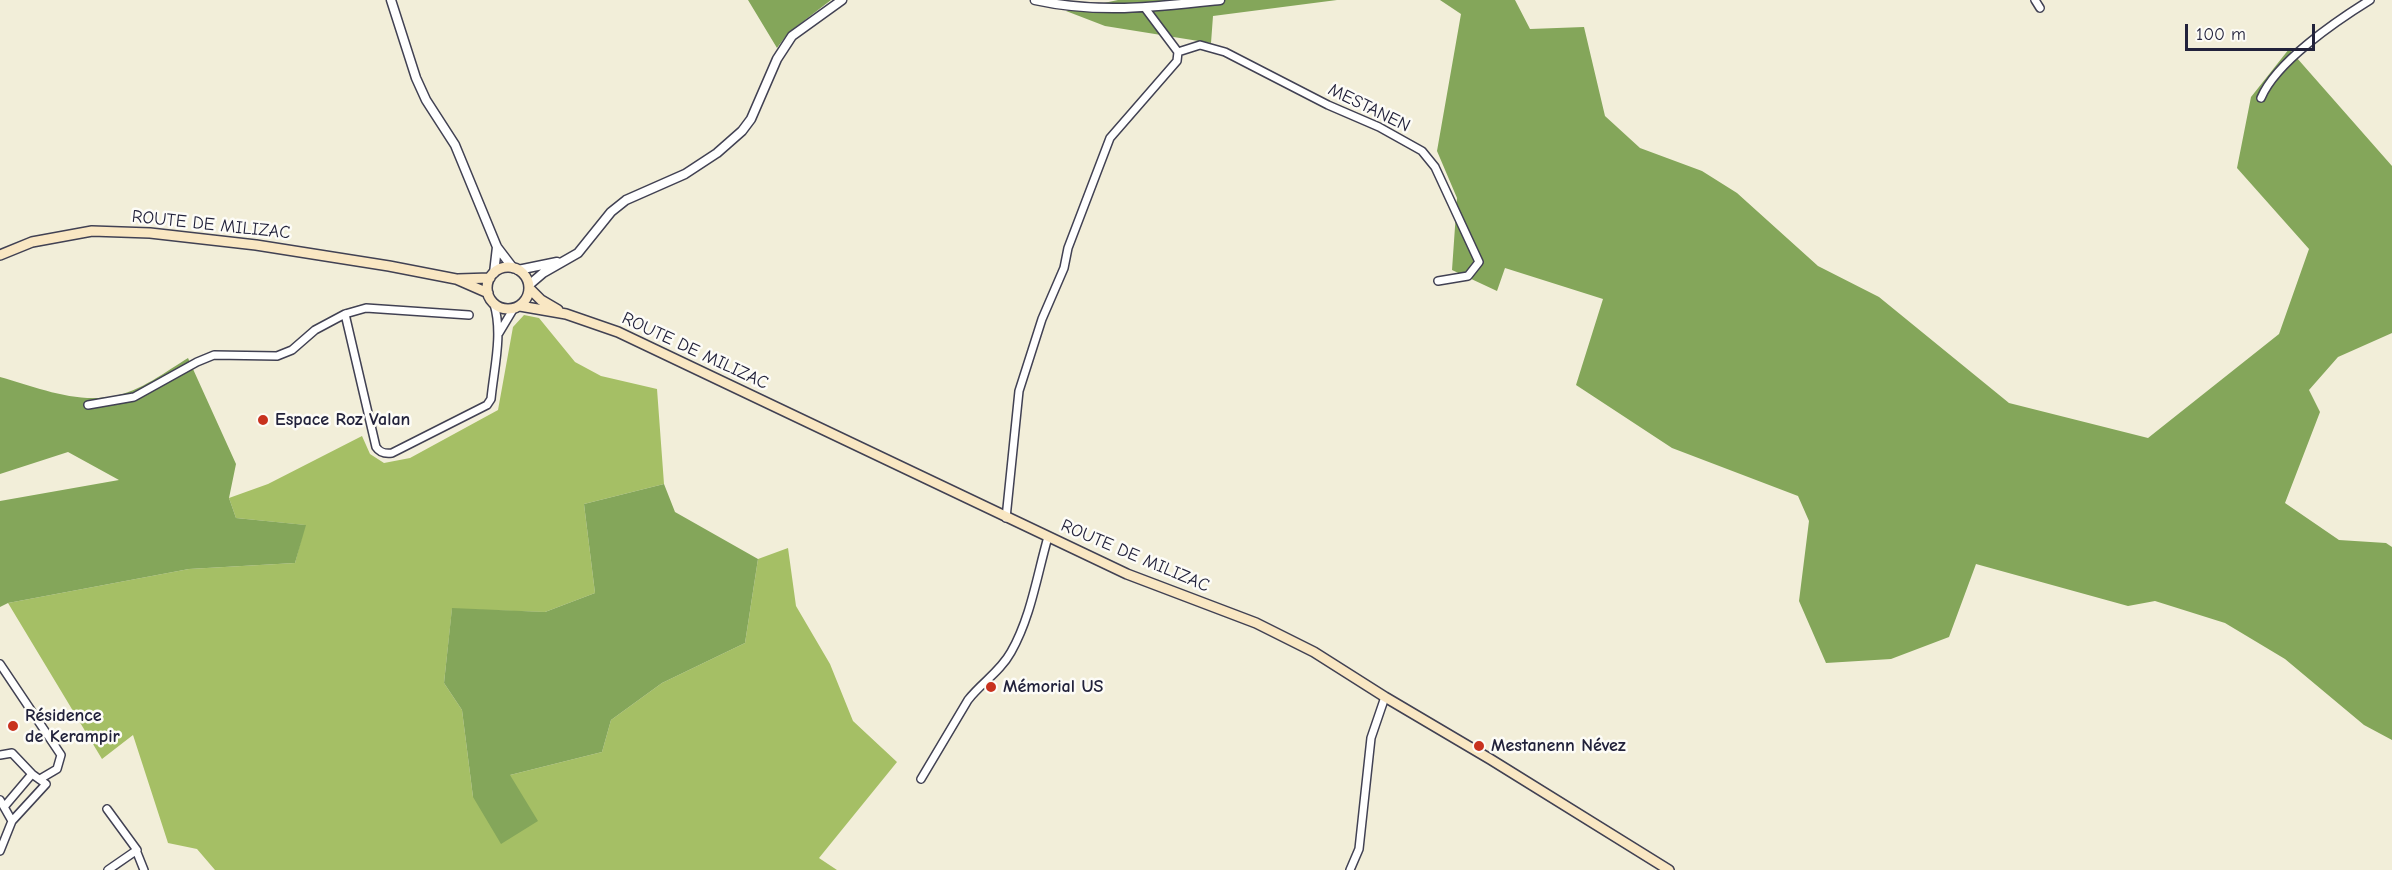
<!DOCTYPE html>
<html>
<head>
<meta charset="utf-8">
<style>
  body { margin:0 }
  #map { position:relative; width:2392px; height:870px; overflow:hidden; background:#f2eed9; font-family:"Comic Neue",sans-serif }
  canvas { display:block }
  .scale { position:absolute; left:2185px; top:24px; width:130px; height:27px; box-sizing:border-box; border:3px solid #22223b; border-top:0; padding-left:8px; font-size:18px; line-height:21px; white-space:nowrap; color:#22223b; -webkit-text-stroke:4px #fdfcf7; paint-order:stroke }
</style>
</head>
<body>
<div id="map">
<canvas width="2392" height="870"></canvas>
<div class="scale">100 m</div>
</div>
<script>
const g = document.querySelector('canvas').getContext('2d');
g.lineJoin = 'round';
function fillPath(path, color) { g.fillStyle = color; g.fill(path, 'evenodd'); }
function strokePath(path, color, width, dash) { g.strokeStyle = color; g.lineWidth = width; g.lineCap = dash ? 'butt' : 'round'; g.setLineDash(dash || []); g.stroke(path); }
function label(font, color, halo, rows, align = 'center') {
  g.font = font + ' "Comic Neue",sans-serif'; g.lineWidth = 5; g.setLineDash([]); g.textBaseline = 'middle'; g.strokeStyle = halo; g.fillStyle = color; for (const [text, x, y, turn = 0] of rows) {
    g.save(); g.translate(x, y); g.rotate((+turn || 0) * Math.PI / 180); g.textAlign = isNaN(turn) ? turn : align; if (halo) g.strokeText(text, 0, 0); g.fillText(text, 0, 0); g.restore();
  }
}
const green = new Path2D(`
  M524 315 539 318 575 362 601 376 657 389 664 484 584 504 595 593 545 612 452 609 444 683 462 710 473 797 510 775 602 752 611 720 662 683 745 643 758 559 788 548 796 606 830 664 853 721 897 762 819 858 837 870H215L197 849 168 843 133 735 102 759 8 603 189 569 295 563 305 525 236 518 229 498 268 484 362 436 370 454 384 463 410 458 498 410 513 327Z`);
const forest = new Path2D(`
  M748 0H831L788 33 777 48Z
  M1118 0H1337L1213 16 1211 43 1105 26 1066 11Z
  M1440 0H1515L1530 29 1584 27 1605 116 1640 148 1702 171 1737 193 1818 266 1879 297 2009 403 2148 438 2279 334 2309 249 2237 168 2251 97 2289 49 2392 166V333L2338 357 2309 390 2320 412 2285 503 2339 540 2386 543 2392 547V740L2364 725 2285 659 2225 623 2155 601 2128 606 1976 564 1949 637 1891 659 1826 663 1799 601 1809 521 1798 496 1672 448 1576 385 1603 299 1505 268 1497 291 1452 270 1457 198 1437 151 1461 14Z
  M188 358 236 464 229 498 236 518 306 525 295 563 189 569 8 603 0 607V501L119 480 68 452 0 474V377C36 387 76 404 114 396 139 392 167 371 188 358Z
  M664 484 675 512 758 559 745 643 662 683 611 720 602 752 510 775 538 821 501 844 473 797 462 710 444 683 452 608 545 612 595 593 584 504Z`);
const minor = new Path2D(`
  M2035 0 2040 8
  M1178 52 1200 45 1225 52 1328 105 1379 127 1422 151 1435 167 1479 262 1468 276 1438 281
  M2261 98C2276 62 2336 21 2370 0
  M345 314 366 308 469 315
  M499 333 514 308
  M88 405 134 397 197 362 214 355 277 356 292 350 315 330 345 314 376 447C380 453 385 454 392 453L487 405 491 399C494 368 503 334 494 304
  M1006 518 1019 391 1042 319 1064 268 1068 248 1110 138 1177 61 1178 52 1145 8
  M0 664 61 755 57 769 40 779
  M0 755 12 753 32 774 4 807
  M921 779 968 700C981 683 1000 672 1011 652 1031 617 1037 575 1048 537
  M0 800 12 821
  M107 809 137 850 108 870
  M136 850 144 870
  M0 851 12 821 46 784 32 774
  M1350 870 1359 849 1371 738 1385 697`);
const tertiary = new Path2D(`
  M391 0 416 78 426 100 455 145 497 247 513 268
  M1035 0C1098 14 1156 7 1220 0
  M518 270 557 262
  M494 273 497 247
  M529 285 543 273 578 253 611 212 626 200 685 174 717 153 742 131 751 119 777 59 792 36 842 0`);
const secondary = new Path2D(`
  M0 255 32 242 92 231 150 233 256 245 389 266 456 279 488 293
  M487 288a21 21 0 1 1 42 0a21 21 0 1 1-42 0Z
  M458 279 490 278
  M530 289 541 300 558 310
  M520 306 566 314 618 332 1127 574 1256 623 1314 652 1385 697 1490 759 1669 870`);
const markers = [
  [263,420,6,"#c8321e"],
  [991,687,6,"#c8321e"],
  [13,726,6,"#c8321e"],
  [1479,746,6,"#c8321e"]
];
const streetNames = [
  ["MESTANEN",1369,108,26],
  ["ROUTE DE MILIZAC",211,225,6],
  ["ROUTE DE MILIZAC",695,351,25],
  ["ROUTE DE MILIZAC",1135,556,23]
];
const poiNames = [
  ["Espace Roz Valan",275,420],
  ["Mémorial US",1003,687],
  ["Résidence",25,716],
  ["de Kerampir",25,737],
  ["Mestanenn Névez",1491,746]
];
fillPath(green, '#a5bf65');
fillPath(forest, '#84a65a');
strokePath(minor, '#414153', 10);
strokePath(tertiary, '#414153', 11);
strokePath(secondary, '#414153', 12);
strokePath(minor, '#fff', 7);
strokePath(tertiary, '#fff', 8);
strokePath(secondary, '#f9e7c3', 9);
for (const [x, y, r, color] of markers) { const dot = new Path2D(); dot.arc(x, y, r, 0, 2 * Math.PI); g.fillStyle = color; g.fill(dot); strokePath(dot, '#fdfcf7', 2); }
label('18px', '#22223b', '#fdfcf7', streetNames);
label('bold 18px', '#22223b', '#fdfcf7', poiNames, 'left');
</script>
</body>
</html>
